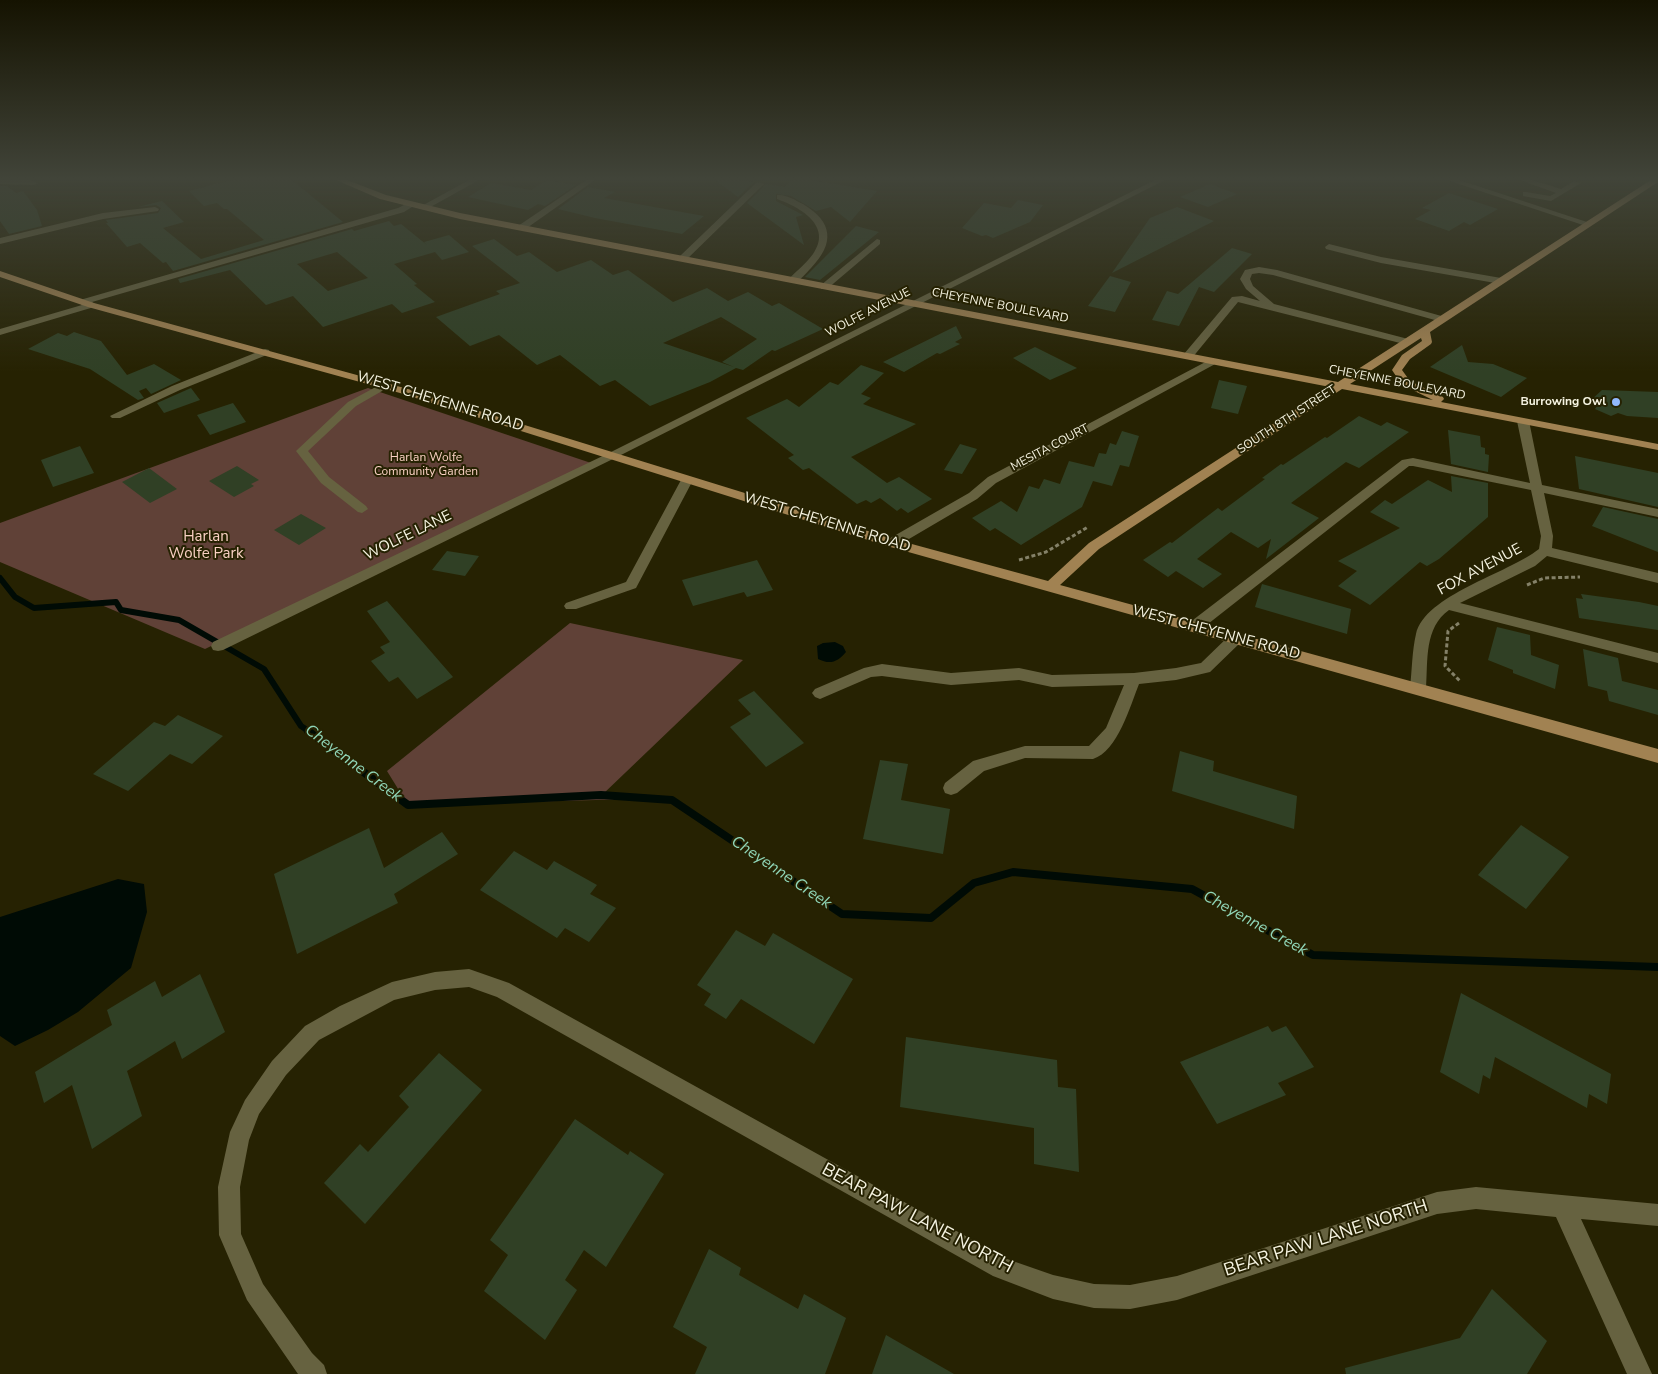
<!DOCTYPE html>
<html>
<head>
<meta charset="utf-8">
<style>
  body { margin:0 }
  canvas { display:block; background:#262202 }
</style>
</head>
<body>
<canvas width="1658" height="1374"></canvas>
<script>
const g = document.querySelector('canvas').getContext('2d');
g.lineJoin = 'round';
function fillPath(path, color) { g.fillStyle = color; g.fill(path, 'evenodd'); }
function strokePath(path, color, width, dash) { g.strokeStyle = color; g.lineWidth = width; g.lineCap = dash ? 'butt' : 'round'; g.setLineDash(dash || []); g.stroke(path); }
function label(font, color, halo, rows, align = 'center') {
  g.font = font + ' "Nunito Sans",sans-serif'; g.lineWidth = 4; g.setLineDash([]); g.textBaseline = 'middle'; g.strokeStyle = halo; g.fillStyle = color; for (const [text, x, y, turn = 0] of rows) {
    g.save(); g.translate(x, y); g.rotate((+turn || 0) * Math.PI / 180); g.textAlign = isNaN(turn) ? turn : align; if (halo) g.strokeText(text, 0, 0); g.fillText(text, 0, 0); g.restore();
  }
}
const green = new Path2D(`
  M368 388 591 463 205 649 0 562V523Z
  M570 623 743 660 602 795 671 798 408 805 387 771Z`);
const water = new Path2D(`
  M835 642 843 646 846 652C838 662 830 665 818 659L817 646 823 643Z
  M118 879 144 884 147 912 131 968 78 1012 48 1030 15 1046 0 1036V917Z`);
const streamFar1 = new Path2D(`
  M0 578 15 597 34 608 116 602 121 610 179 620 264 669 301 726 310 732`);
const stream = new Path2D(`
  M308 731 408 805 601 795 672 800 842 914 931 918 974 883 1013 872 1192 889 1313 955 1658 967`);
const building = new Path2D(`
  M232 180H292L343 222 173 271 166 262 163 263 140 243 127 247 106 223H108L106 220 158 213 161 208 156 205 138 207 162 201 184 222 163 228 201 259 264 240 227 209H224L217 203 204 206 189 191Z
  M547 180 576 185 545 206 538 204 528 210 468 197 491 183 531 190Z
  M715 180H739L754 182 738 197Z
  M792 180H810L877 191 850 222 831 207 816 211 791 196 776 194V201L803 215 796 217 804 245 747 203 766 184 785 187Z
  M1210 184 1237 194 1208 207 1180 197Z
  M0 186H7L16 193 23 191 37 210 42 226 9 234 0 221Z
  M588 187 615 192 604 198 704 216 682 234 595 218 558 209Z
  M1449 193 1498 209 1470 225 1464 222 1449 231 1415 219 1431 210 1422 208Z
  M1018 200 1043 205 1030 222 993 238 986 235 982 236 962 228 984 203 1011 208Z
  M1177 207 1214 221 1112 273 1150 218Z
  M389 221 394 226 401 224 427 245 424 242 449 235 469 252 442 260 435 252 394 264 417 284 414 285 435 302 402 313 392 304 323 327 293 296 266 305 230 270 180 283 178 279 352 229 354 231ZM337 252 368 278 328 291 297 264Z
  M856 226 879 232 820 280 805 277Z
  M494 239 517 256 529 252 557 272 591 260 613 275 628 270 673 302 707 288 728 301 748 292 772 306 779 303 823 329 775 351 772 350 743 370 736 368 710 382 650 406 615 380 600 386 560 355 537 365 499 335 470 346 436 317 500 294 496 291 520 283 472 246ZM721 317 757 339 722 362 734 367 663 343Z
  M1232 248 1252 254 1214 292 1199 287 1179 326 1152 320 1167 291 1178 294Z
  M1110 276 1131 282 1115 312 1088 306Z
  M956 326 962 338 955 342 960 344 940 354 937 353 904 372 883 362Z
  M74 332 101 341 127 375 154 364 181 380 151 394 146 388 139 391 144 398 138 400 90 369 28 349 58 333 67 336Z
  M1462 345 1468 362 1493 364 1527 378 1501 397 1430 367Z
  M1035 347 1077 368 1050 380 1013 358Z
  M861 365 884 373 861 394 871 398 863 404 916 424 851 457 887 483 899 477 932 499 908 513 901 508 897 511 880 498 871 503 866 500 857 504 809 468 803 470 788 458 794 455 746 418 787 399 799 407 830 382 838 385Z
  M1219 380 1247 386 1238 414 1211 408Z
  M191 388 200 400 164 413 157 403Z
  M1602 390 1658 392V418L1627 416 1618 413 1611 416 1595 409 1598 405 1589 402Z
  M233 403 246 422 210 435 197 415Z
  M1359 416 1381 426 1387 422 1409 432 1359 468 1346 462 1291 503 1319 518 1266 559 1271 539 1258 548 1231 532 1197 559 1222 574 1203 588 1176 571 1168 577 1143 560 1170 542 1172 543 1218 508 1222 511 1265 479 1262 478 1281 464 1283 465 1325 437 1327 438Z
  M1448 430 1480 436 1481 447 1485 448V454L1489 455 1488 472 1451 464Z
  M1122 431 1139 436 1129 467 1120 465 1112 486 1093 481 1082 507 1021 545 995 528 990 531 972 518 1001 501 1017 512 1029 486 1039 489 1044 479 1060 484 1069 461 1094 467 1099 453 1106 454 1110 443 1116 445Z
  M960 444 977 449 962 474 944 470Z
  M80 446 94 473 53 487 41 460Z
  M1575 456 1658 473V507L1579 489Z
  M237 466 259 480 251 484 254 486 234 497 209 481Z
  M149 468 177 489 150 503 122 482Z
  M1451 476 1488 483V517L1439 559 1427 566 1420 562 1370 605 1338 586 1357 571 1338 561 1400 528 1370 512 1385 500 1392 504 1428 480 1452 492Z
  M1603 507 1658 519V552L1592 526Z
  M301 514 326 528 299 545 274 530Z
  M447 551 479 556 465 576 432 570Z
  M757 560 773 590 747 597 744 592 693 606 682 580Z
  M1262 584 1351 609 1347 634 1255 607Z
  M1581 594 1639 602 1658 606V630L1579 618 1576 598 1583 599Z
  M387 601 453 677 417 699 398 677 389 682 371 661 385 653 380 647 390 642 367 611Z
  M1497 627 1530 635 1531 655 1559 665 1555 689 1513 673V670L1488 660Z
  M1583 649 1618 658 1622 681 1658 690V715L1609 701 1607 691 1588 686Z
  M754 691 804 743 766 767 730 727 751 714 738 700Z
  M178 715 223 736 192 764 170 754 128 791 93 774 154 722 165 726Z
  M1180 751 1214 761 1213 771 1297 796 1294 829 1172 791Z
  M880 760 908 764 901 800 950 809 943 854 863 839Z
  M1521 825 1569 857 1526 909 1478 875Z
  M369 828 384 868 442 832 458 854 394 894 398 903 297 954 274 874Z
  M514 851 547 870 554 861 597 885 590 894 616 908 589 942 565 928 557 938 480 890Z
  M736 930 765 946 773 933 853 979 814 1044 741 999 726 1019 704 1005 711 994 697 985Z
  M200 974 225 1032 182 1059 175 1041 127 1071 142 1116 92 1149 72 1085 44 1103 35 1072 112 1025 107 1010 155 981 162 997Z
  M1461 993 1611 1074 1607 1104 1589 1094 1587 1108 1495 1057 1490 1079 1483 1075 1479 1094 1440 1072Z
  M1268 1026 1272 1032 1286 1026 1314 1067 1278 1083 1286 1095 1217 1124 1180 1062Z
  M906 1037 1057 1060 1058 1087 1076 1089 1079 1172 1034 1164V1128L900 1107Z
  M439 1053 482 1090 365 1224 324 1183 360 1144 368 1152 409 1107 399 1096Z
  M575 1119 628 1155 630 1151 664 1174 606 1267 584 1250 565 1280 577 1290 545 1340 484 1291 508 1255 490 1240Z
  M709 1249 741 1268 739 1275 798 1309 804 1294 846 1318 825 1374H695L707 1347 673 1327Z
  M1492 1289 1547 1341 1527 1374H1346L1345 1368 1460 1338Z
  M886 1335 954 1374H872Z`);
const path = new Path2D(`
  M1019 560 1046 552 1088 527
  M1527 585 1544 578 1580 577
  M1459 623 1448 631 1445 666 1461 682`);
const minor = new Path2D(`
  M0 180H30L38 183 34 185 0 184Z
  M469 180H479L425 210 418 208Z
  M586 180H595L524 230H518V226Z
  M1155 180H1165L617 457 223 650 218 651 213 650 211 646 213 642 609 453Z
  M1447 180H1459L1593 224 1586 226Z
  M1520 180H1532L1561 189 1574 181 1581 183 1551 201 1523 196V192H1526L1550 196 1556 193Z
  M757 182 764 184 685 261H679V257Z
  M777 195C786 194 795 200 803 204 833 222 835 243 811 268 806 273 800 281 793 283L788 280C796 271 806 264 813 254 833 226 800 207 777 199Z
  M408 203 415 205 404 212 92 302 96 305 94 307 0 335V329L82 305 78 302 80 300 398 208Z
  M155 207 159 209 158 211 103 219 0 244V238L103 213Z
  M877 239 880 240V244L827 289H821V285Z
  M1329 244 1381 257 1501 278 1506 281 1501 284 1381 263 1326 249 1325 247Z
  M1259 267 1277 270 1445 317 1447 319 1442 322 1273 275 1259 273 1252 274 1250 279 1253 286 1274 304 1412 340 1413 342 1408 345 1238 302 1192 358H1184L1183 356 1184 354 1232 297 1242 296 1260 301 1246 289 1240 279 1245 270Z
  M265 349 269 350 270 352 269 354 180 390 120 418H112L110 416 172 386Z
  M1213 358 1218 361 1217 363 996 483 977 499 897 546 892 547 886 543 887 540 969 493 988 477Z
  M385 382 390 385 389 387 356 406 308 451 329 477 366 506 368 509 362 513 358 512 321 483 296 451 348 402Z
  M1523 418 1529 421 1542 485 1658 509V517L1544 493 1553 536 1552 548 1658 573V583L1547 556 1535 566 1460 603 1658 653V663L1449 610C1424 628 1428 660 1426 688L1423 692 1418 694 1413 692 1410 688C1412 671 1412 651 1416 634 1425 595 1507 574 1539 549L1541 536 1531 490 1413 466H1409L1199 631H1189L1187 627 1189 623 1402 460 1413 458 1530 483 1517 421Z
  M687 476 693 480 636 588 576 609H566L564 606 566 603 626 582 681 480Z
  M1236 633 1241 634 1243 638 1241 642 1210 672 1176 680 1139 684C1130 706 1118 751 1093 759L1025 758 984 771 957 793 951 795 945 793 943 788 945 783 973 761 1025 746H1089L1106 728 1124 685 1052 687 1019 680 951 685 882 676 871 677 820 699 815 697 812 693 815 689 864 668 882 664 951 673 1019 668 1052 675 1134 673 1176 668 1201 663 1231 634Z
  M469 969 509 983 1007 1259 1053 1275 1094 1284 1130 1285 1177 1276 1437 1192 1476 1187 1658 1204V1226L1581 1219 1652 1374H1627L1556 1217 1476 1209 1437 1214 1177 1300 1130 1309 1094 1308 1053 1299 993 1276 497 997 469 987 435 990 394 1000 319 1040 286 1075 259 1114 249 1140 240 1187 241 1234 263 1284 312 1353 324 1365 327 1374H298L247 1300 219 1235 218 1187 230 1132 245 1100 272 1061 305 1026 340 1006 392 982 435 972Z`);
const major = new Path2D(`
  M336 180H347L386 195 460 213 1338 382 1651 180H1658V182L1430 332 1432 342 1431 344 1410 359 1402 370 1410 381 1443 397 1444 399 1441 402 1658 444V450L1342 389 1099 549 1060 585 1658 749V763L887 546 400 393 88 307 0 277V271L94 303 408 389 897 540 1048 581 1089 543 1330 387 460 219 380 199ZM1421 338 1422 341 1402 355 1392 370 1402 385 1433 400 1350 384Z`);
const markers = [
  [1616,402,5,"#91b8fd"]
];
const farStreetnames = [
  ["CHEYENNE BOULEVARD",1000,306,11],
  ["WOLFE AVENUE",868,313,-27],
  ["CHEYENNE BOULEVARD",1397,383,11],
  ["SOUTH 8TH STREET",1287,420,-33],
  ["MESITA COURT",1050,448,-28]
];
const farPoinames = [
  ["Burrowing Owl",1606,402]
];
const farParknames = [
  ["Harlan Wolfe",426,458],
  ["Community Garden",426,472]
];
const streetNames = [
  ["WEST CHEYENNE ROAD",440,402,17],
  ["WEST CHEYENNE ROAD",827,523,17],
  ["WOLFE LANE",408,536,-26],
  ["FOX AVENUE",1480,570,-28],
  ["WEST CHEYENNE ROAD",1216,633,15]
];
const parkNames = [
  ["Harlan",206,537],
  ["Wolfe Park",206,554]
];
const waterNames = [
  ["Cheyenne Creek",353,764,37],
  ["Cheyenne Creek",781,873,34],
  ["Cheyenne Creek",1255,924,29]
];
const nearStreetnames = [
  ["BEAR PAW LANE NORTH",917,1219,28],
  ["BEAR PAW LANE NORTH",1326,1239,-18]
];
fillPath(green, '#604137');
fillPath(water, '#000b05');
strokePath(streamFar1, '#000b05', 6);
strokePath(stream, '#000b05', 8);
fillPath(building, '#304025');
strokePath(path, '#848168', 3, [4, 2.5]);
fillPath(minor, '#666240');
fillPath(major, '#a18252');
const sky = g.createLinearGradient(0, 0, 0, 372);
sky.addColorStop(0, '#151301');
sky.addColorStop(0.48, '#414439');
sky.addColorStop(1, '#41443900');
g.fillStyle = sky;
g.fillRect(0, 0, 1658, 372);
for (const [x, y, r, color] of markers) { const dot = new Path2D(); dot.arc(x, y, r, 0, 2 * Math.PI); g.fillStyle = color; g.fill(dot); strokePath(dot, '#262202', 2); }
label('12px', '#f5f3e1', '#262202', farStreetnames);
label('bold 12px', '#f5f3e1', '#262202', farPoinames, 'right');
label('12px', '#f9d0c3', '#262202', farParknames);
label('15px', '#f5f3e1', '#262202', streetNames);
label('15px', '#f9d0c3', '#262202', parkNames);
label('italic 16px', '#90d6b8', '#262202', waterNames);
label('18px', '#f5f3e1', '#262202', nearStreetnames);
</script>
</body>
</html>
